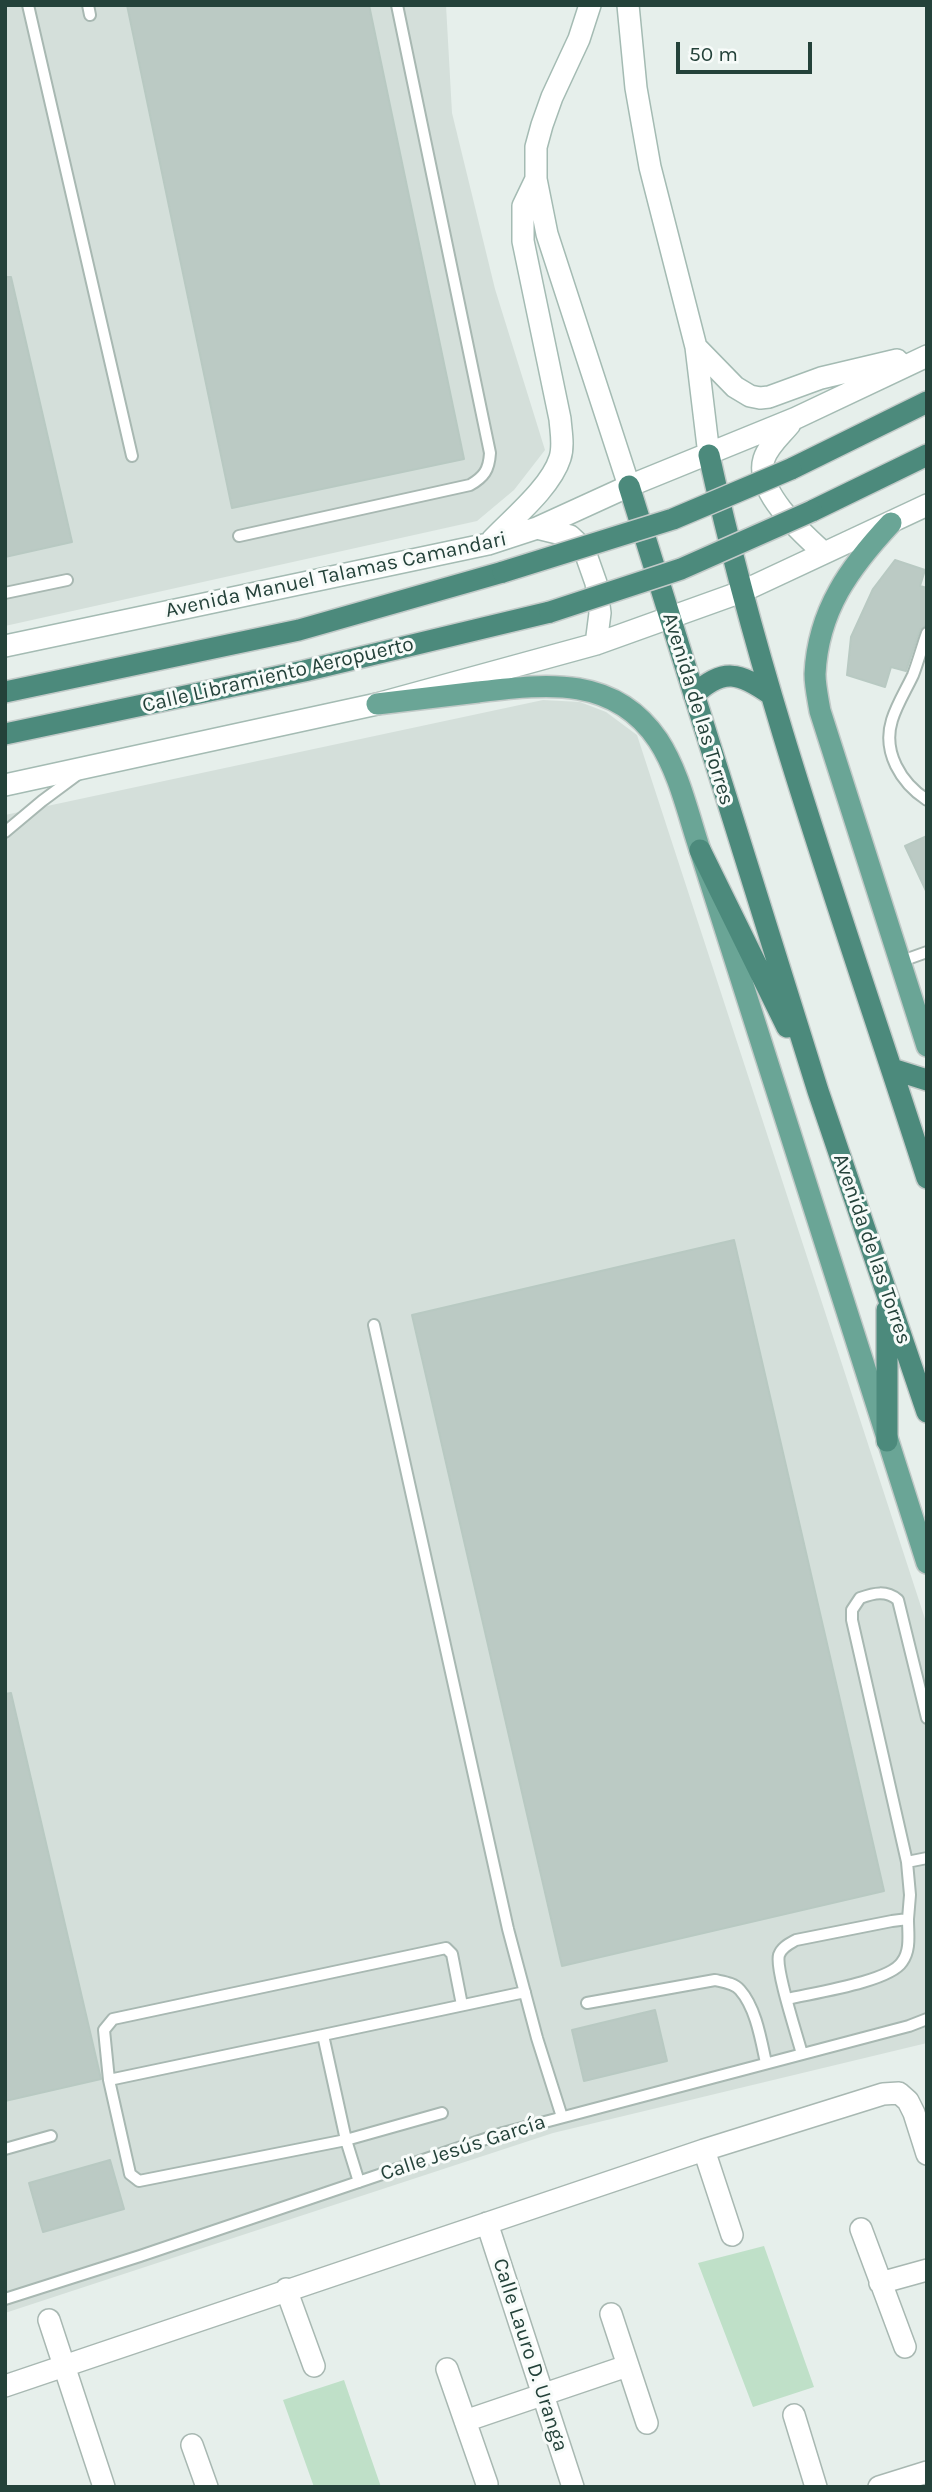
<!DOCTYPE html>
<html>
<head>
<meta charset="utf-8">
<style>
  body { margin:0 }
  #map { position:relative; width:932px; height:2492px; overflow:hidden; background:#e6efeb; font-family:Karla,sans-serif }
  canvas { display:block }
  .frame { position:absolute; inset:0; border:7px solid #24423a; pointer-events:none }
  .scale { position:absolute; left:676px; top:42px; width:136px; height:32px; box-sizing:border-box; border:4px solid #24423a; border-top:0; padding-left:9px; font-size:21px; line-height:24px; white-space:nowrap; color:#24423a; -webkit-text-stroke:5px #f7fbf9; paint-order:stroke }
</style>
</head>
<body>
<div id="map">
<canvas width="932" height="2492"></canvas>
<div class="frame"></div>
<div class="scale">50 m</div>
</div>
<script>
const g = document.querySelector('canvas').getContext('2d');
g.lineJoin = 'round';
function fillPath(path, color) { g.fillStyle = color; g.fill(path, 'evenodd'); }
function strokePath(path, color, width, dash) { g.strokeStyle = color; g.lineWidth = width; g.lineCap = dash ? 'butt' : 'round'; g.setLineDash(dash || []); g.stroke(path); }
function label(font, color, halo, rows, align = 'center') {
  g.font = font + ' Karla,sans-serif'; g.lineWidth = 6; g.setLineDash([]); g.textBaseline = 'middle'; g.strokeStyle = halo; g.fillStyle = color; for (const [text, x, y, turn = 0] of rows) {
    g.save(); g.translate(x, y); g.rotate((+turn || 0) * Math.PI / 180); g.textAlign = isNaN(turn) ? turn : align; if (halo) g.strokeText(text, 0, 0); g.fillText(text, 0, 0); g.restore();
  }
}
const built = new Path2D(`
  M5 5H446L452 113 495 289 545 450 514 490 477 521 5 626Z
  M543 700 580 702 606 712 637 735 927 1625V2043L553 2133 5 2313V815Z`);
const green = new Path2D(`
  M764 2246 814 2387 753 2407 698 2263Z
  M344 2380 381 2487H314L283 2400Z`);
const building = new Path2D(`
  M127 5H369L464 459 232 508Z
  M5 277H11L72 542 5 557Z
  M895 560 925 570 920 586 927 588V619L925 626 920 630 906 671 891 667 885 687 847 675 851 637 873 589Z
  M927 836V893L905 846Z
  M734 1240 884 1891 562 1966 412 1315Z
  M11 1693 101 2079 5 2101V1694Z
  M655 2010 667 2061 584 2081 572 2030Z
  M110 2160 124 2209 43 2232 29 2183Z`);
const service = new Path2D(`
  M28 5 132 456
  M88 5 90 15
  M239 536 470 485C484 477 489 470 490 453L397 5
  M5 593 67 580
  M927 633C922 647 918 662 913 675 906 690 897 704 892 720 882 752 901 783 927 800
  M5 832 42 801 77 775
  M899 962 927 952
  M374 1325 508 1929 537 2038 562 2117
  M907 1862 927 1858
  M787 1999C812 1993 889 1982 902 1962 911 1950 908 1934 908 1919
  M587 2003 715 1980C724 1982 734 1983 740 1990 756 2008 761 2040 766 2063
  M323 2035 525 1992
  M802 2054C797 2035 775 1969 779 1955 782 1947 789 1944 796 1940L892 1921 908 1919 910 1895 907 1862 852 1620V1610L860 1598C874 1593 886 1590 898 1600L927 1718
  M109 2080 104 2030 113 2019 446 1948 452 1954 462 2005
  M5 2149 51 2136
  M359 2182 346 2140 323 2035 109 2080 129 2169 130 2174 139 2181 346 2140 442 2113
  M5 2299 140 2256 503 2133 909 2026 927 2019`);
const minor = new Path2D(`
  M704 2150 732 2235
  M487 2223 573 2487
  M861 2229 905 2347
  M880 2283 927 2270
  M286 2289 314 2366
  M611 2314 647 2423
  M49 2320 104 2487
  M447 2369 487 2484
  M5 2386 704 2150 883 2094 899 2093 908 2101 914 2113 927 2154
  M794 2415 816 2487
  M465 2421 627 2366
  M192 2445 207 2487`);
const tertiary = new Path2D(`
  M879 2487 927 2472`);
const secondary = new Path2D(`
  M590 5 579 39 552 97 542 125 536 147V179L547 234 629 486
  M628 5 636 88 650 167 696 347 709 455
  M696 347 735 387 750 396 760 398 769 397 821 378 897 360
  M790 424C781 435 768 446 764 459 754 491 803 534 824 553
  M537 528 570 536 584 549 596 583 600 613 596 644
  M492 540C513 518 551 487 560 458 564 446 561 432 560 419L523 241V206L536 179
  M5 646 488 544 537 528 629 486 796 418 927 356
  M5 785 377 704 596 644 741 592 927 505`);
const primary = new Path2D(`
  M891 523C850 567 818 610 815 674 815 686 818 699 820 711L927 1046
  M377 704C411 700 444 696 478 692 546 684 614 675 658 740 679 772 688 814 700 850L927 1563`);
const trunk = new Path2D(`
  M709 455C763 701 850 938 927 1178
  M791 469 927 402
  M629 486 818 1091 927 1412
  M812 511 927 455
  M5 692 299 630 503 572
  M694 695C723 667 740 673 770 694
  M5 734 304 671 550 612
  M700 850 787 1027
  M892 1069 927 1080
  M887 1441V1310`);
const trunkBridge = new Path2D(`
  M503 572 673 519 791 469
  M550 612 681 569 812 511`);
const streetNames = [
  ["Avenida Manuel Talamas Camandari",336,575,-12],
  ["Calle Libramiento Aeropuerto",278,675,-13],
  ["Avenida de las Torres",698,709,73],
  ["Avenida de las Torres",872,1249,71],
  ["Calle Jesús García",463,2148,-18],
  ["Calle Lauro D. Uranga",530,2355,72]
];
fillPath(built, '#d4dfda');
fillPath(green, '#bfe0c8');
fillPath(building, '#bbcac4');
strokePath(building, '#b8c9c2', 2);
strokePath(service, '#a8b8b2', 14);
strokePath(minor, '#a8b8b2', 24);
strokePath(tertiary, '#a8b8b2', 24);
strokePath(secondary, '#a4bbb3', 24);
strokePath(primary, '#c2cac8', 24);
strokePath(trunk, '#c2cac8', 24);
strokePath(service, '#fff', 10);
strokePath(minor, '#fff', 21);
strokePath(tertiary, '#fff', 21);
strokePath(secondary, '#fff', 21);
strokePath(primary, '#6aa596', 21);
strokePath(trunk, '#4c8a7c', 21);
strokePath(trunkBridge, '#c2cac8', 24, []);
strokePath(trunkBridge, '#4c8a7c', 21);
label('21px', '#24423a', '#f7fbf9', streetNames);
</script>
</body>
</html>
